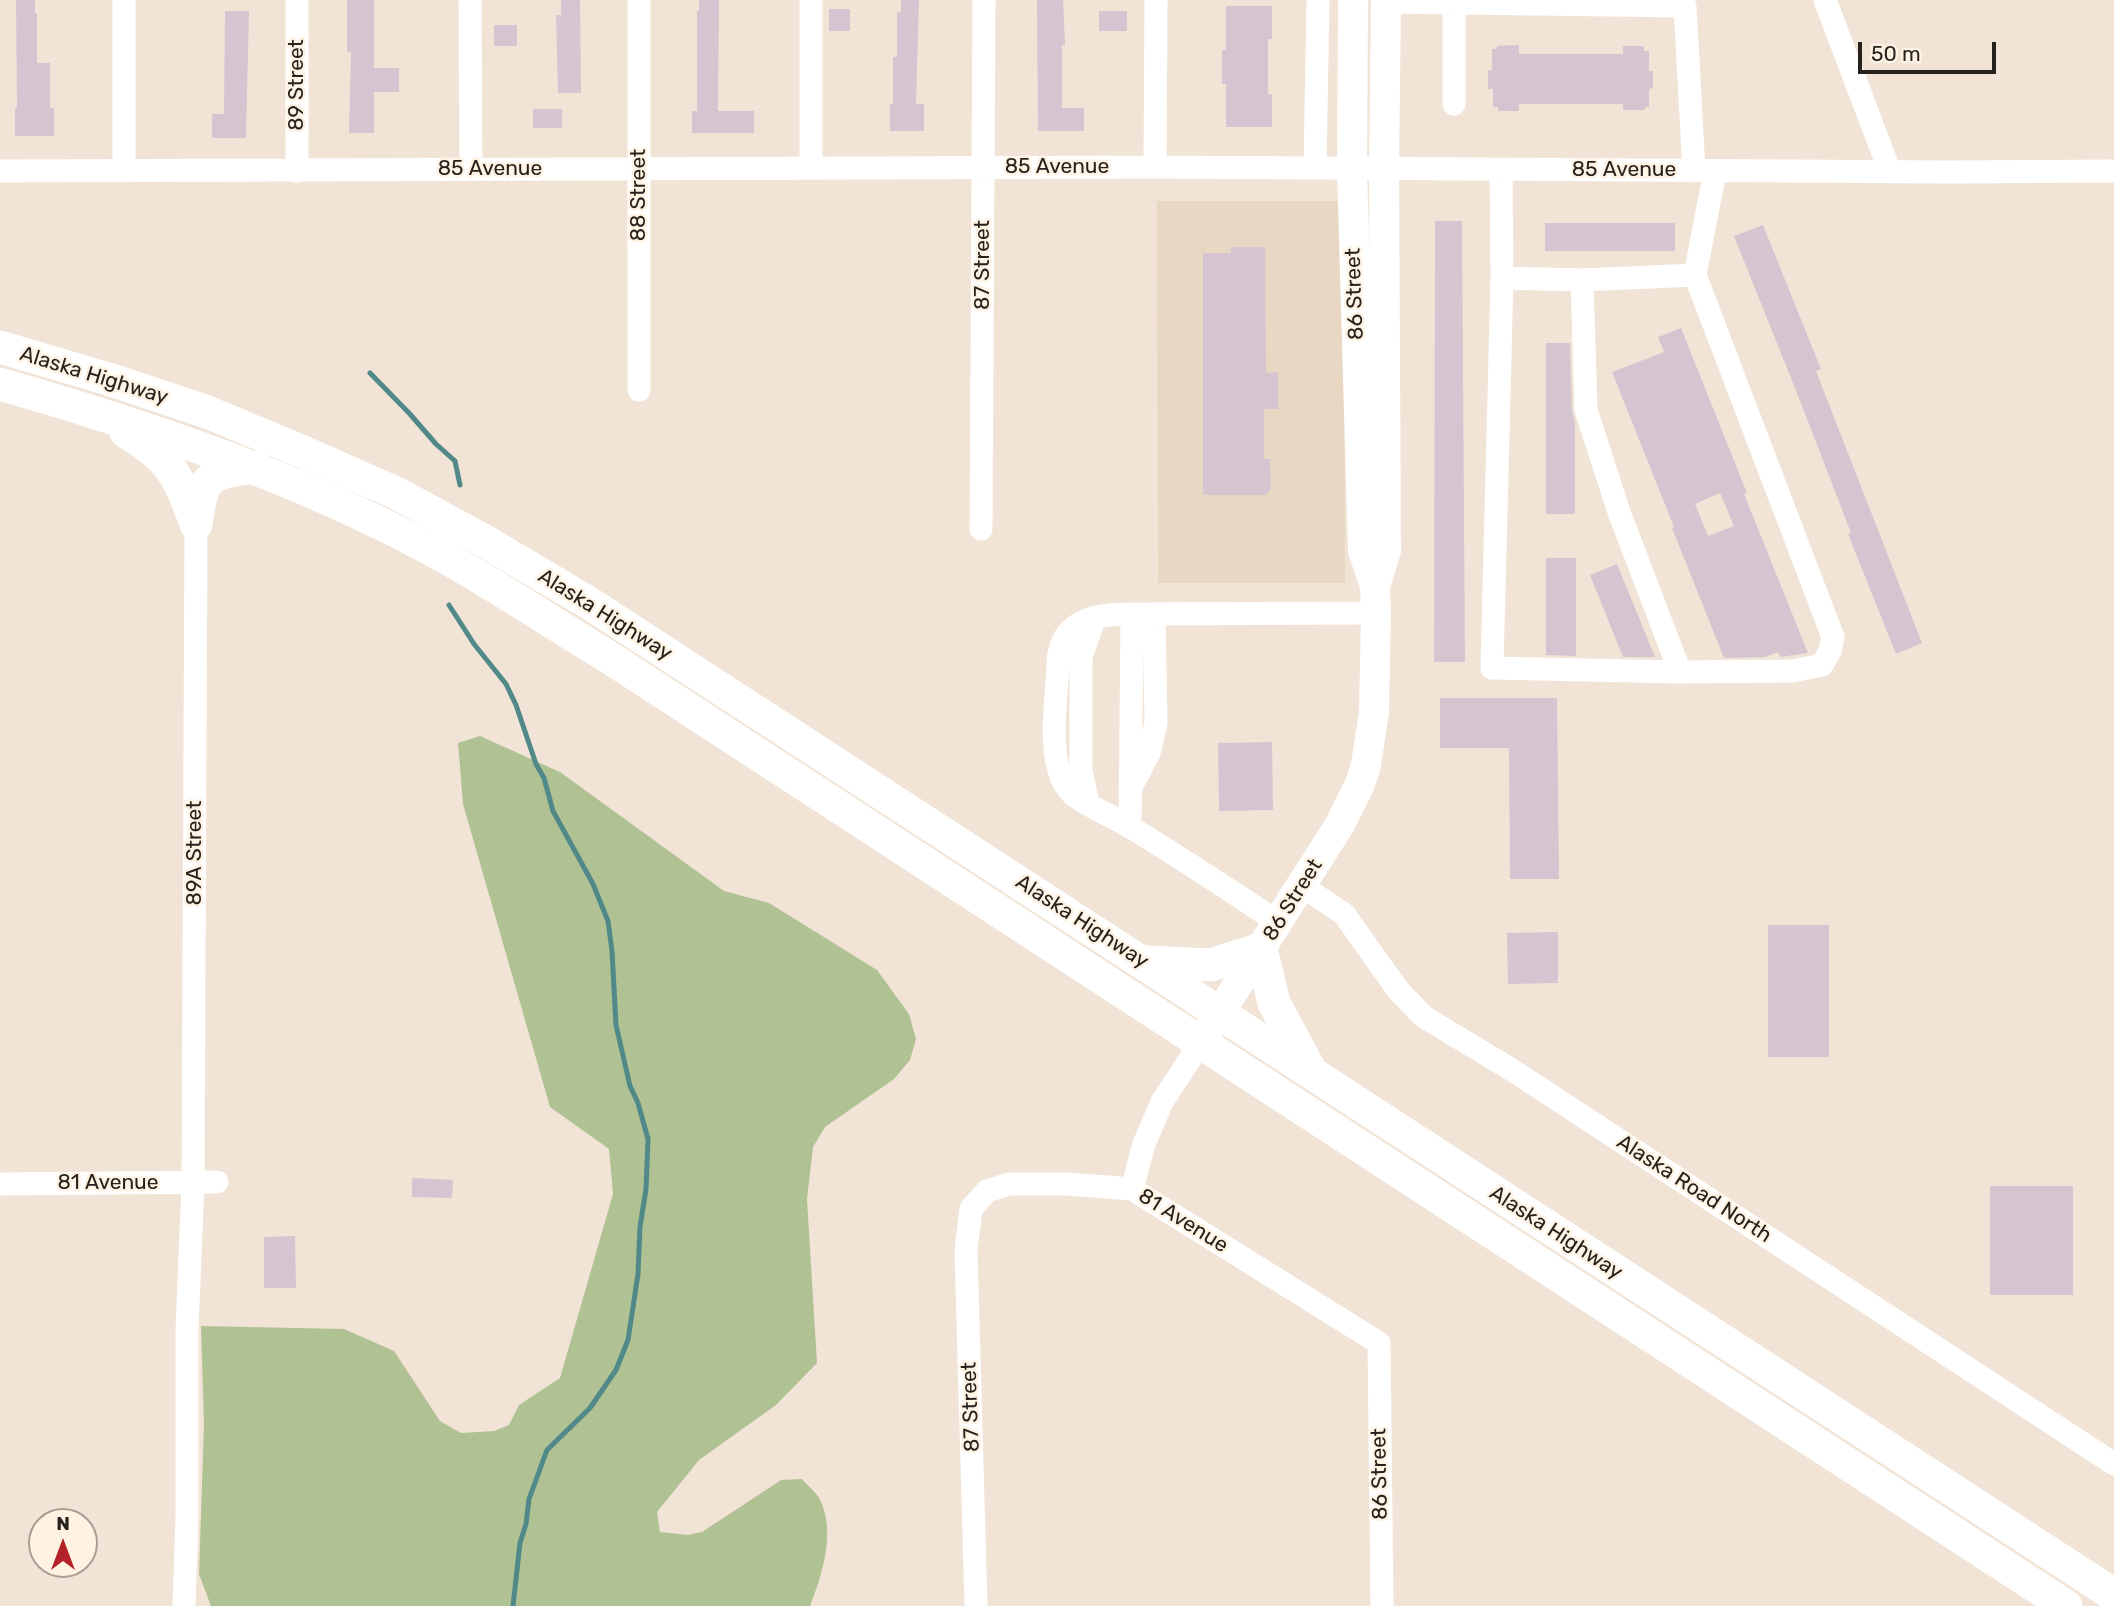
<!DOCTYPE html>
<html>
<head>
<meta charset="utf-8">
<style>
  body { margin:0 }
  #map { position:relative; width:2114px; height:1606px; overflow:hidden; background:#f1e4d6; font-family:Rubik,sans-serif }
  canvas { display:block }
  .north { position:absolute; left:28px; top:1508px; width:70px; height:70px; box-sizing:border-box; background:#fef2e3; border:2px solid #a89e93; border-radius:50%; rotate:0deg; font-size:19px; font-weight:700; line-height:28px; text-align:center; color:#26211c }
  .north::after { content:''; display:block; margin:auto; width:24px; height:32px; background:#b32229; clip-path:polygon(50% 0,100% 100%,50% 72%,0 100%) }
  .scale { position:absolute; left:1858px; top:42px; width:138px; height:32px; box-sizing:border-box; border:4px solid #26211c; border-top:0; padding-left:9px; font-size:21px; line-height:24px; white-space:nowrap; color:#26211c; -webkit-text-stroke:5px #fef2e3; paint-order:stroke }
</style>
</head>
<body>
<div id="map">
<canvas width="2114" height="1606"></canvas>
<div class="north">N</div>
<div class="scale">50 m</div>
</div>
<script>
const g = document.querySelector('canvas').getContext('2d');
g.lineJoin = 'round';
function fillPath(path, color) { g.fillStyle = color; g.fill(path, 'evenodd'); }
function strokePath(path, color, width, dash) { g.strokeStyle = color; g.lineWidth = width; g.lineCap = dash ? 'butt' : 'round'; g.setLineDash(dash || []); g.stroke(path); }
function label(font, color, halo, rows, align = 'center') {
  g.font = font + ' Rubik,sans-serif'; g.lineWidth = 5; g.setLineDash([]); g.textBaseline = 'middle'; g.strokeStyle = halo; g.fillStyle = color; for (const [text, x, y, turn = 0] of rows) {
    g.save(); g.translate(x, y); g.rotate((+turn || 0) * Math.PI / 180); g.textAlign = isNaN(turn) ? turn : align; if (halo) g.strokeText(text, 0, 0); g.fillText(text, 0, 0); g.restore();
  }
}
const built = new Path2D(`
  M1157 201H1344L1345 583H1158Z`);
const green = new Path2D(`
  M480 736 560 772 724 891 769 903 877 970 909 1014 916 1039 910 1060 894 1079 825 1127 813 1147 807 1199 817 1363 776 1405 699 1460 657 1512 660 1532 688 1535 702 1532 781 1480 802 1479C808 1486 817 1493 820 1500 836 1532 822 1575 810 1606H211L199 1574 204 1424 201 1326 344 1329 394 1351 440 1421 461 1433 494 1431 509 1425 519 1405 560 1378 613 1194 609 1149 550 1107 463 804 458 743Z`);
const stream = new Path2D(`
  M370 373 409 413 436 444 455 461 460 485
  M449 605 474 644 506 684 516 705 536 764 544 778 553 811 593 884 608 921 612 951 616 1025 630 1086 638 1103 648 1139 646 1189 640 1227 638 1274 628 1340 616 1370 590 1408 547 1450 529 1499 526 1524 520 1543 513 1606`);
const building = new Path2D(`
  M16 0H35V13H37V63H50V108H54V136H15V108H17Z
  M347 0H374V68H399V92H374V133H349L351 52H347Z
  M561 0H580L581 93H558L556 15H561Z
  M699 0H719L718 111H754V133H692V111H697V11H699Z
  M901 0H919L916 104H924V131H890V104H893V57H897V12H901Z
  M1037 0H1063L1065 45H1062V108H1084V131H1038Z
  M1226 6H1272V39H1268V94H1272V127H1226V84H1222V50H1226Z
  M829 9H850V31H829Z
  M225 11H249L246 138H212V114H224Z
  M1099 11H1127V31H1099Z
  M494 25H517V46H494Z
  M1519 45V54H1623V46H1644V51H1649V71H1653V88L1649 89V107H1645V110H1623V104H1519V111H1498V107H1493V89H1488V70H1492V49H1497V46Z
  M533 109H562V128H533Z
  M1435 221H1462L1465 662H1434Z
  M1545 223H1675V251H1545Z
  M1763 225 1821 369 1816 371 1922 643 1896 654 1848 534 1851 533 1799 398 1734 236Z
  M1231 247H1265L1266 373 1278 372V409H1264V459H1270L1271 489 1266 495H1203V253H1231Z
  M1681 328 1747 493 1744 494 1808 653 1780 657 1778 652 1765 657 1724 658 1672 528 1674 527 1612 372 1664 352 1658 337ZM1720 493 1734 526 1708 536 1695 504Z
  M1546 343H1570L1572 410 1575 422V514H1546Z
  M1546 558H1576V656L1546 655Z
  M1617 564 1655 657H1623L1590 575Z
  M1440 698H1557L1559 879H1510L1509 748H1440Z
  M1272 742 1273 810 1219 811 1218 743Z
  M1768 925H1829V1057H1768Z
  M1558 932V983L1508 984 1507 933Z
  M412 1178 453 1180 452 1198 412 1197Z
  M1990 1186H2073V1295H1990Z
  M295 1236 296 1288H264V1237Z`);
const minor = new Path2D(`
  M124 0V170
  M297 0V171
  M470 0 471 169
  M639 0V390
  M811 0V167
  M1825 0 1890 172
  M1386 2 1685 6 1694 171
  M1454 104V0
  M1155 167 1156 0
  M1315 167 1318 0
  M1501 170 1502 278 1492 668 1680 672 1792 671 1822 665 1830 651 1833 637 1695 275 1582 280 1502 278
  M0 171 1155 167 1950 172 2114 171
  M1695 275 1715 171
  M1582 280 1586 410 1619 512 1680 672
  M981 529 984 0
  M1132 614C1096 614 1060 619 1058 663 1057 697 1048 747 1062 779 1065 785 1070 792 1075 796 1091 808 1113 816 1130 827 1180 857 1229 890 1278 922
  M1132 785 1149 753 1156 723 1154 614
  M1088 803 1081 771V657L1095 617
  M1130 826 1132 614 1376 613
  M1302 886 1344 914 1398 990 1424 1017 1512 1070 2114 1464
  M0 1184 217 1182
  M1132 1189 1144 1144 1162 1102 1201 1042
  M184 1606 187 1516V1329L193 1183 196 524
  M976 1606 966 1250 971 1209 987 1191 1009 1184H1067L1132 1189 1379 1343 1382 1606`);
const major = new Path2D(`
  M1375 586 1386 551 1384 169 1386 0
  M1201 1042 1339 826 1360 784 1366 765 1374 712 1376 613 1375 586 1363 551 1352 169 1353 0`);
const highway = new Path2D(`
  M0 347 108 379 207 412 303 452 396 493 481 539 589 603 2114 1595
  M0 384C150 427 297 477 434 551 493 583 549 621 607 656L2066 1606
  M126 432C171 458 179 477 196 524
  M196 524C202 475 209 473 256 467
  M1146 962 1211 965 1261 949 1274 1003 1309 1068`);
const streetNames = [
  ["89 Street",297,85,-90],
  ["85 Avenue",1057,167],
  ["85 Avenue",490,169],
  ["85 Avenue",1624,170],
  ["88 Street",639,195,-90],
  ["87 Street",983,265,-90],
  ["86 Street",1355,294,-92],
  ["Alaska Highway",94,376,17],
  ["Alaska Highway",605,615,32],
  ["89A Street",195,853,-90],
  ["86 Street",1293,900,-58],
  ["Alaska Highway",1082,922,33],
  ["81 Avenue",108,1183],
  ["Alaska Road North",1694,1189,33],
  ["81 Avenue",1183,1221,32],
  ["Alaska Highway",1556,1233,33],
  ["87 Street",971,1407,-92],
  ["86 Street",1380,1474,-91]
];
fillPath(built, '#e8d7c3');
fillPath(green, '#b0c194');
strokePath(stream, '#518989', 5);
fillPath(building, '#d5c5d0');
strokePath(minor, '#fff', 23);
strokePath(major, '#fff', 30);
strokePath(highway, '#fff', 33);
label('21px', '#26211c', '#fef2e3', streetNames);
</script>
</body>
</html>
